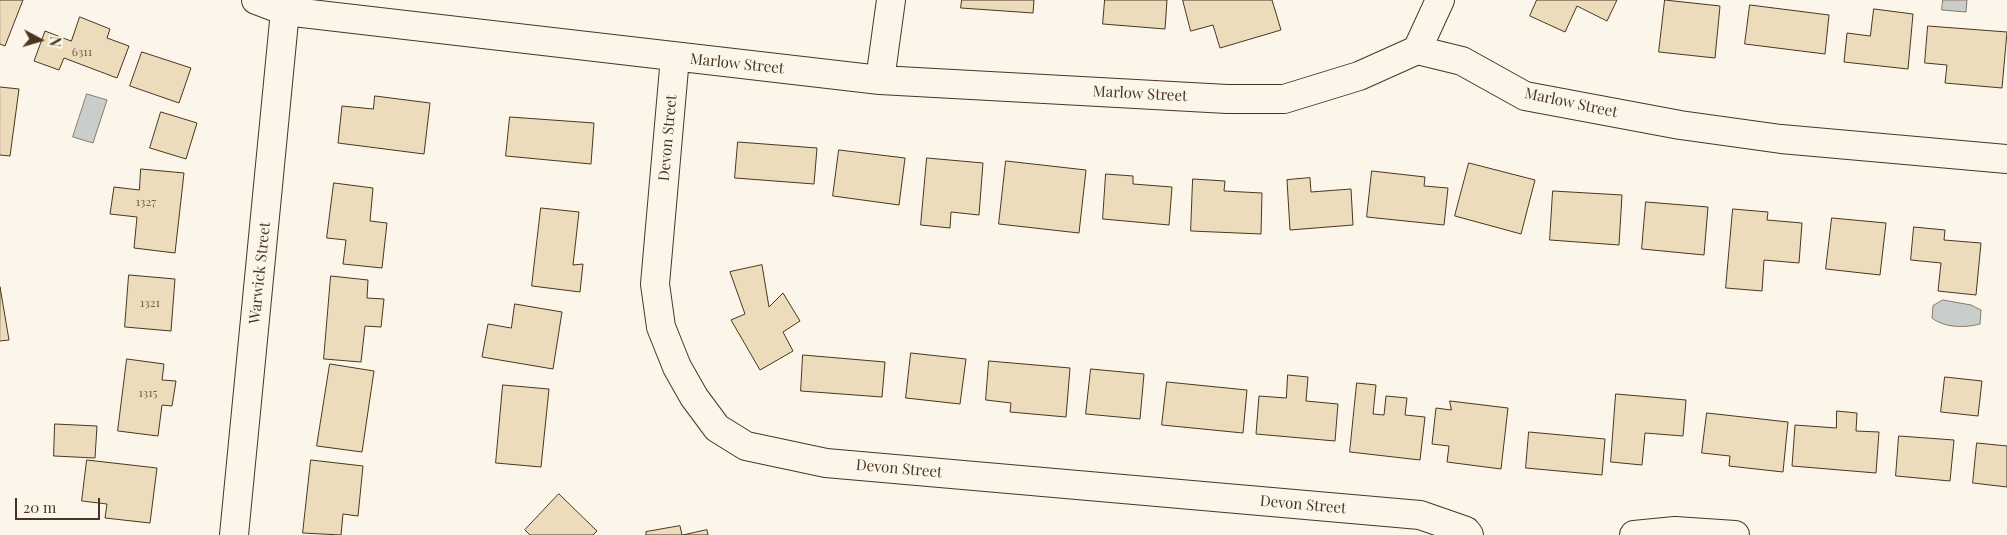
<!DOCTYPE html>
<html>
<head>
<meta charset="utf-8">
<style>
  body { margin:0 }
  #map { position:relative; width:2007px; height:535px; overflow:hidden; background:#fbf6e9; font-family:"Playfair Display",serif }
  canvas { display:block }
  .north { position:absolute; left:15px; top:15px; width:50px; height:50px; -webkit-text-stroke:4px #fbf6e9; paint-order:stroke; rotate:96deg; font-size:14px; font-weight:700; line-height:20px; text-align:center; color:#4a3520 }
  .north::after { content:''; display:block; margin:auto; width:18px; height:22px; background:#4a3520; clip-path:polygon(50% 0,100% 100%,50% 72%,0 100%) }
  .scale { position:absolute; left:15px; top:498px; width:85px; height:22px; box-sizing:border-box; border:2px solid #4a3520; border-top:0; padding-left:6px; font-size:15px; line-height:18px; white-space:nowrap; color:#4a3520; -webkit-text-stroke:4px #fbf6e9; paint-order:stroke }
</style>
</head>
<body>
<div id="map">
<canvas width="2007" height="535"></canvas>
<div class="north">N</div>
<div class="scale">20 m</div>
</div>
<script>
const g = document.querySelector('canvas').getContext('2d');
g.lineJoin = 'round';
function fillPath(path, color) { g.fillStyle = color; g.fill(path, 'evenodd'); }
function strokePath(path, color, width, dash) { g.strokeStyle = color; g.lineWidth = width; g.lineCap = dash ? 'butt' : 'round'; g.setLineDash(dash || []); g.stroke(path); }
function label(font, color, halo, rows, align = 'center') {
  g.font = font + ' "Playfair Display",serif'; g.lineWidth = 4; g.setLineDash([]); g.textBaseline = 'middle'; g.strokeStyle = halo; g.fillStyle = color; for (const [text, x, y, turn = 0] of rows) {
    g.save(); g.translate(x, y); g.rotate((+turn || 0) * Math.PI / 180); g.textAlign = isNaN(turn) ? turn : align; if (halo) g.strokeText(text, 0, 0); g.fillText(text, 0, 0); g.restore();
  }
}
const water = new Path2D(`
  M1943 0H1967L1966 12 1942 10Z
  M87 94 107 100 93 143 73 137Z
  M1943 300 1971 305 1981 310 1980 324C1965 328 1945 328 1932 318L1933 306Z`);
const building = new Path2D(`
  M0 0H23L5 46 0 44Z
  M962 0H1034L1033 13 961 8Z
  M1105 0H1167L1165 29 1103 24Z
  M1183 0H1272L1281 30 1220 48 1213 25 1191 31Z
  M1537 0H1617L1607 21 1577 6 1565 32 1530 16Z
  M1665 0 1720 6 1715 58 1659 52Z
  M1750 5 1829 15 1825 54 1745 44Z
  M1874 9 1913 14 1908 69 1844 62 1847 33 1870 36Z
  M80 17 110 29 107 38 129 46 117 78 64 58 59 70 34 61 45 31 71 41Z
  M1928 26 2007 32 2002 88 1945 83 1947 65 1925 63Z
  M142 52 191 68 179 103 130 86Z
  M0 87 19 89 10 156 0 155Z
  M375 96 430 103 424 154 338 143 342 106 373 109Z
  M161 112 197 123 186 159 150 148Z
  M510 117 594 123 591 164 506 156Z
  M738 142 817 148 814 184 735 178Z
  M839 150 905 158 899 205 833 196Z
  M927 158 983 163 979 215 951 212 950 228 921 225Z
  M1006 161 1086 170 1079 233 999 224Z
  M1469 163 1535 180 1521 234 1455 216Z
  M141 169 184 173 175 253 134 248 137 217 110 214 114 187 139 190Z
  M1372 171 1425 177 1424 186 1448 188 1444 225 1367 217Z
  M1106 174 1133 176V184L1172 187 1169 225 1103 219Z
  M1310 178 1311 192 1351 189 1353 225 1290 230 1287 180Z
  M1193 179 1225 181 1224 191 1262 193 1261 234 1191 231Z
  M334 183 373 188 370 221 387 223 382 268 343 264 346 240 327 238Z
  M1553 191 1622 195 1619 245 1550 240Z
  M1646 202 1708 207 1704 255 1642 249Z
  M541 208 579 212 573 265 583 264 580 292 532 286Z
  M1733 209 1768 212 1767 220 1802 223 1799 263 1764 260 1762 291 1726 288Z
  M1832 218 1886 223 1880 275 1826 269Z
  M1914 227 1945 230 1944 240 1981 243 1976 295 1938 291 1941 263 1911 260Z
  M762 265 769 307 783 293 800 321 783 332 793 351 760 370 731 320 745 314 730 272Z
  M129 275 175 279 171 331 125 327Z
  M331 276 368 280 367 298 384 299 381 327 365 326 361 362 324 359Z
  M0 287 9 340 0 341Z
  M515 304 562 312 553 369 482 357 488 324 511 328Z
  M911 353 966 359 960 404 906 398Z
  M803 355 885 362 882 397 801 391Z
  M127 359 164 364 162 380 176 381 172 406 162 405 158 436 118 431Z
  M989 361 1070 368 1066 417 1010 412 1011 403 986 400Z
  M330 364 374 371 362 452 317 446Z
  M1091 369 1144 374 1140 419 1086 414Z
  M1288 375 1308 377 1306 401 1338 404 1335 441 1256 434 1259 396 1286 398Z
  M1945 377 1982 381 1978 416 1941 412Z
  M1167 382 1247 390 1243 433 1162 425Z
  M1357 383 1376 385 1373 414 1384 415 1386 396 1407 398 1405 415 1425 417 1420 460 1350 452Z
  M503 385 549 389 541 467 496 463Z
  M1616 394 1686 400 1683 436 1645 433 1642 465 1611 462Z
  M1450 401 1508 408 1501 469 1447 462 1449 446 1432 444 1436 408 1451 410Z
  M1837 411 1857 413 1856 431 1879 432 1876 473 1792 466 1795 425 1836 428Z
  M1707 413 1788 422 1783 472 1729 466 1730 456 1702 453Z
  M55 424 97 426 95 458 54 456Z
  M1529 432 1605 439 1602 475 1526 468Z
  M1899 436 1954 440 1950 481 1896 476Z
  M1977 443 2007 446V487L1973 483Z
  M87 460 157 468 150 523 105 518 107 504 82 501Z
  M311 460 363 466 358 516 343 514 341 535 303 533Z
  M559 494 597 531 593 535H530L525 530Z
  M680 526 682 535H646V532Z
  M707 530 708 535H683Z`);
const minor = new Path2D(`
  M256 0 285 11 880 80 1227 99H1284L1359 76 1417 50 1462 61 1525 96 1680 125 1781 139 2007 159
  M1417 50 1440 0
  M675 57 655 284 661 327 677 367 694 397 717 428 746 446 826 463 1420 515 1466 531 1469 535
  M880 80 891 0
  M234 535 285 11
  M1634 535 1675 531 1735 535`);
const numberNames = [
  ["6311",82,52],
  ["1327",146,202],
  ["1321",150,303],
  ["1315",148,393]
];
const streetNames = [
  ["Marlow Street",737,64,6],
  ["Marlow Street",1140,94,3],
  ["Marlow Street",1571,103,12],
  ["Devon Street",668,138,-85],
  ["Warwick Street",260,273,-84],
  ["Devon Street",899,469,5],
  ["Devon Street",1303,505,5]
];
fillPath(water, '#c9cecd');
strokePath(water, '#887966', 1);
fillPath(building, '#ecdcbc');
strokePath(building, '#4a3520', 1);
strokePath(minor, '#4a3520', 30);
strokePath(minor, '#fbf6e9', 28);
label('12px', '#725f47', null, numberNames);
label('15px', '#4a3520', '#fbf6e9', streetNames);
</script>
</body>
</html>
